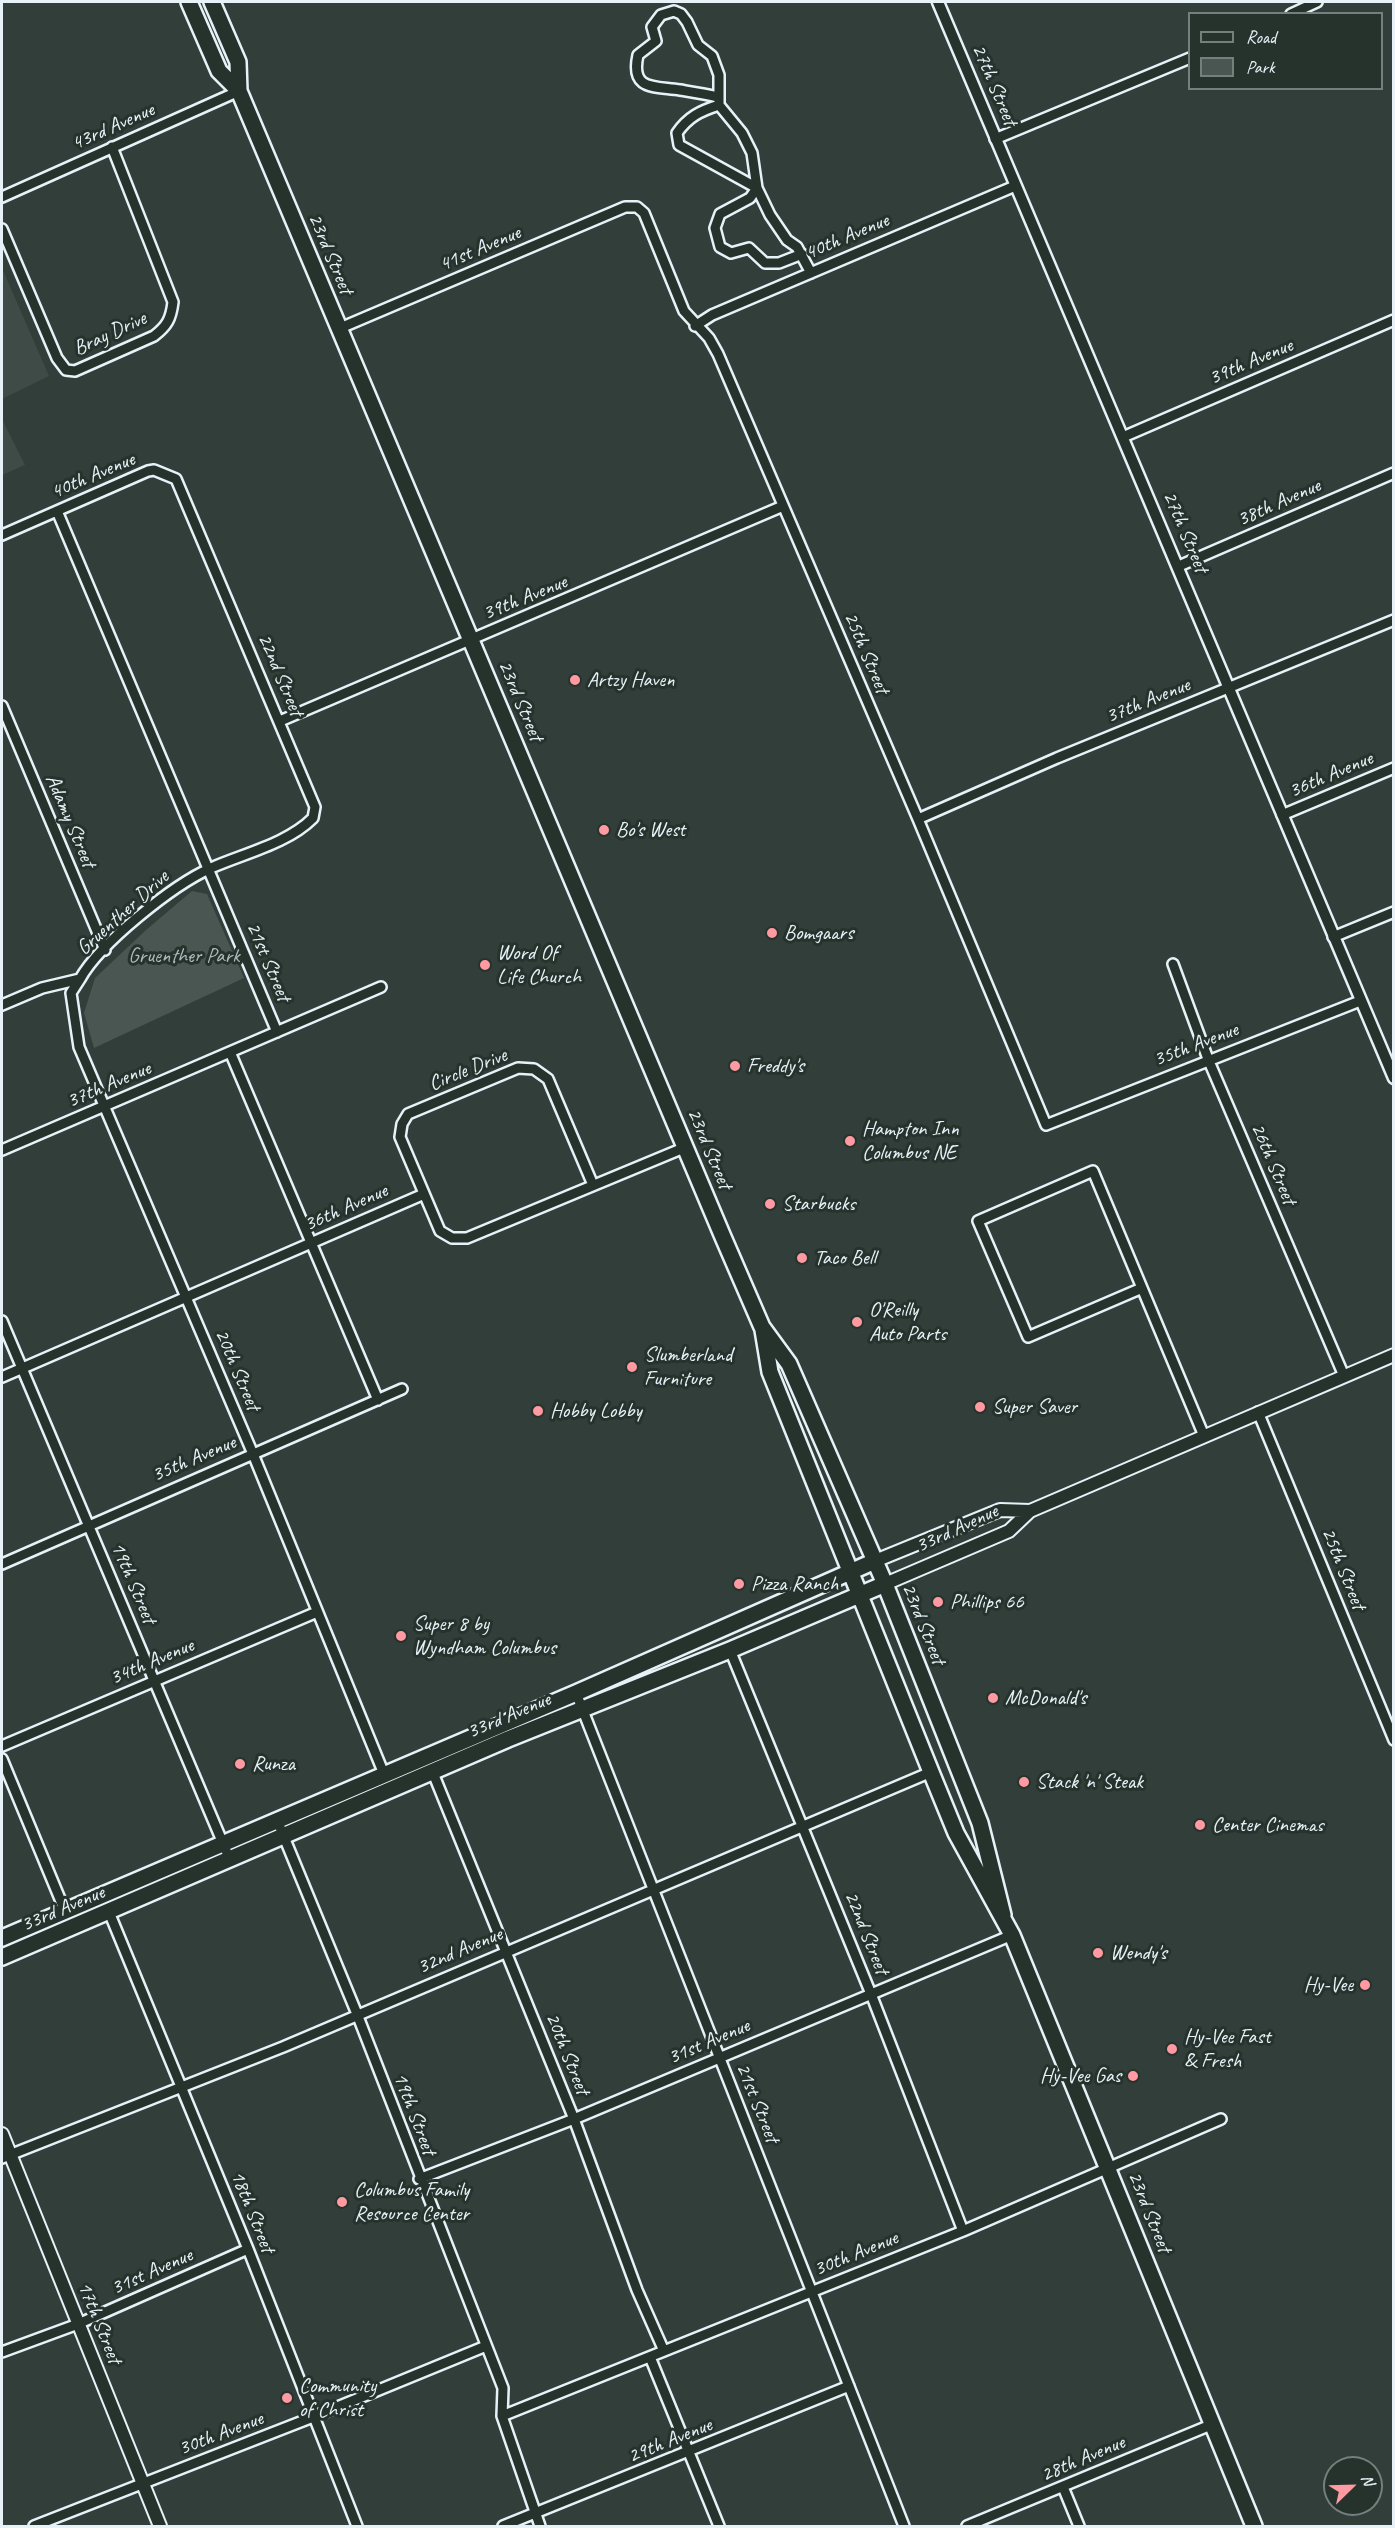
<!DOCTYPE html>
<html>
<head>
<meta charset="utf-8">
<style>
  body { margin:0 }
  #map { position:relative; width:1395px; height:2528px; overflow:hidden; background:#323e39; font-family:Caveat,sans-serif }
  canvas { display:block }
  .frame { position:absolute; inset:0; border:3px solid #e8f1f8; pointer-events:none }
  .legend { position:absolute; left:1188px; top:12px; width:195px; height:78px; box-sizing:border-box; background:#26332d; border:2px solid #747f7e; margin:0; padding:8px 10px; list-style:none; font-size:18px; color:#e8f1f8 }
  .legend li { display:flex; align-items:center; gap:12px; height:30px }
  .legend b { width:30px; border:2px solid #747f7e }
  .north { position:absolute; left:1323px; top:2456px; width:60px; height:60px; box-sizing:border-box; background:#26332d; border:2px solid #747f7e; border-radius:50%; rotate:67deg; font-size:16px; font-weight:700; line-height:24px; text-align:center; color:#e8f1f8 }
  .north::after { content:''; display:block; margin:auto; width:21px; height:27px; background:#ff9aa2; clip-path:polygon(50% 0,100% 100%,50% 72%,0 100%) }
</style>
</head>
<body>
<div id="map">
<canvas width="1395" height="2528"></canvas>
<div class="frame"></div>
<ul class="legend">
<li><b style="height:8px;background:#26332d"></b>Road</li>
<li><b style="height:16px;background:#495651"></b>Park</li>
</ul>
<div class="north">N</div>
</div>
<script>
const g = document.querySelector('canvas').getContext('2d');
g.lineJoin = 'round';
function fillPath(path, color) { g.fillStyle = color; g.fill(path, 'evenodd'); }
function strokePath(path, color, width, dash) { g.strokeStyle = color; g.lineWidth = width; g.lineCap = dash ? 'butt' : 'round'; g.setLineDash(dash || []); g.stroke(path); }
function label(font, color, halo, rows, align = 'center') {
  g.font = font + ' Caveat,sans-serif'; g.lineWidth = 6; g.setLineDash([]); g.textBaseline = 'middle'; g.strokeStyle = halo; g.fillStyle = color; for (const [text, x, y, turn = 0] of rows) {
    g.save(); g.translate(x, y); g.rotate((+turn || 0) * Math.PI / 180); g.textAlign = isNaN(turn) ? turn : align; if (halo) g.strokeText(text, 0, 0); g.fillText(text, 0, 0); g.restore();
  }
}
const built = new Path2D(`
  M2 268 49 376 2 399V267Z
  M2 419 25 465 2 475Z`);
const green = new Path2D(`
  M192 891 207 894 244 978 94 1048 84 1013 95 978 146 930Z`);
const minor = new Path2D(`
  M1291 14 1317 2
  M718 97C705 94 692 92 680 90 654 86 630 91 638 55L656 41 652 27 661 15 674 11 681 14 687 22 698 45 712 56 719 75V105L742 133 752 153 757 188 770 215 787 240 797 247 811 273
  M719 105C700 111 688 117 677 133L679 145 757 188 750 198 720 214 715 228 720 247 731 253 749 248 765 263H779L802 254
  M995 139 1190 58
  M2 197 239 91
  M2 229 57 358 66 370 75 371 154 336C167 326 171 319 173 302L112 147
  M695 326 712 315 1015 186
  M338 329 625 207H637L644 213 684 311 709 338 718 354 918 819 1046 1125 1360 1001
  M1123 437 1394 320
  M57 511 277 1032
  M2 535 148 471 154 470 176 479 315 807 313 818C287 844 245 853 211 868 173 885 100 943 80 979L42 988 2 1005
  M1179 566 1394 473
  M2 706 105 950
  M280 721 783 506
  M1282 815 1394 768
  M918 819 1057 758 1394 620
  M1333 937 1394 912
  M1173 964 1208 1059 1344 1376
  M80 979 71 993 79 1047 253 1454 384 1774
  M230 1052 378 1400
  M2 1150 381 987
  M1093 1171 1142 1288 1028 1337 978 1221Z
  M593 1185 548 1079 534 1069 518 1068 408 1114 402 1124 400 1137 440 1231 452 1238H467L686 1147
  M1142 1288 1204 1436
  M2 1321 230 1860
  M2 1377 424 1194
  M1258 1412 1394 1740
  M2 1564 402 1389
  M730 1650 871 1994 963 2231
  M576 1693 904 2526
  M2 1746 317 1612
  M2 1759 65 1911
  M433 1773 574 2119 637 2290 664 2351
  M277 1820 357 2014 503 2388 502 2416 540 2526
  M109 1912 248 2249 357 2526
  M2 2158 283 2047 931 1772
  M419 2179 574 2119 1012 1935
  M2 2352 78 2324 248 2249
  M650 2357 719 2526
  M502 2416 963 2231 1221 2119
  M1063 2487 1079 2526
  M34 2526 313 2417 486 2346
  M503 2526 849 2386
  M967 2526 1213 2424`);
const tertiary = new Path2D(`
  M938 2 1394 1078`);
const secondary = new Path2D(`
  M875 1561 1000 1510 1030 1511
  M885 1584 1009 1531 1030 1511 1394 1355
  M2 2134 160 2526`);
const trunk = new Path2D(`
  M189 2 219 71 239 91
  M212 2 238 62 239 91 723 1237 762 1327 789 1364 885 1584 980 1823 1003 1915
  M763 1330 770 1372 931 1772 956 1833 1012 1935 1254 2526
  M2 1938 576 1693 875 1561
  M2 1957 508 1739 730 1650 885 1584`);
const markers = [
  [575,680,6,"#ff9aa2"],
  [604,830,6,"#ff9aa2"],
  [772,933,6,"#ff9aa2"],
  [485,965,6,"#ff9aa2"],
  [735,1066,6,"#ff9aa2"],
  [850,1141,6,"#ff9aa2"],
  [770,1204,6,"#ff9aa2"],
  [802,1258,6,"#ff9aa2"],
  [857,1322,6,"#ff9aa2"],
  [632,1367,6,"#ff9aa2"],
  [980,1407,6,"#ff9aa2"],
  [538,1411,6,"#ff9aa2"],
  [739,1584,6,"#ff9aa2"],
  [938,1602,6,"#ff9aa2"],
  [401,1636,6,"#ff9aa2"],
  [993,1698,6,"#ff9aa2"],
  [240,1764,6,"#ff9aa2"],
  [1024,1782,6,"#ff9aa2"],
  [1200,1825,6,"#ff9aa2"],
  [1098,1953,6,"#ff9aa2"],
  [1365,1985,6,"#ff9aa2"],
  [1172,2049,6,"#ff9aa2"],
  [1133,2076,6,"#ff9aa2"],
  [342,2202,6,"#ff9aa2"],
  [287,2398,6,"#ff9aa2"]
];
const streetNames = [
  ["27th Street",994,85,67],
  ["43rd Avenue",113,127,-24],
  ["40th Avenue",847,237,-23],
  ["41st Avenue",480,249,-23],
  ["23rd Street",330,254,67],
  ["Bray Drive",110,334,-25],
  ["39th Avenue",1251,362,-23],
  ["40th Avenue",93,476,-23],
  ["38th Avenue",1279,503,-24],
  ["27th Street",1185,532,67],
  ["39th Avenue",525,598,-22],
  ["25th Street",866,653,67],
  ["22nd Street",280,675,67],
  ["23rd Street",520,701,67],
  ["37th Avenue",1148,701,-22],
  ["36th Avenue",1331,775,-23],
  ["Adamy Street",70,821,67],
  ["Gruenther Drive",123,913,-42],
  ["21st Street",268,962,67],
  ["35th Avenue",1196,1045,-21],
  ["Circle Drive",468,1070,-22],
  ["37th Avenue",109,1085,-23],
  ["23rd Street",709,1149,67],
  ["26th Street",1273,1164,67],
  ["36th Avenue",346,1208,-24],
  ["20th Street",237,1370,67],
  ["35th Avenue",194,1459,-23],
  ["33rd Avenue",957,1529,-25],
  ["25th Street",1343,1569,68],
  ["19th Street",133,1583,67],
  ["23rd Street",923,1624,68],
  ["34th Avenue",152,1662,-23],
  ["33rd Avenue",509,1716,-23],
  ["33rd Avenue",63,1909,-23],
  ["22nd Street",866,1933,68],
  ["32nd Avenue",460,1951,-23],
  ["31st Avenue",709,2042,-23],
  ["20th Street",567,2054,68],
  ["21st Street",757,2103,68],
  ["19th Street",414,2114,69],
  ["18th Street",252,2212,68],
  ["23rd Street",1149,2212,68],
  ["30th Avenue",856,2254,-22],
  ["31st Avenue",152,2272,-24],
  ["17th Street",99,2323,68],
  ["30th Avenue",221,2434,-21],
  ["29th Avenue",670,2441,-22],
  ["28th Avenue",1083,2459,-23]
];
const poiNames = [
  ["Artzy Haven",587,680],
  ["Bo's West",616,830],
  ["Bomgaars",784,933],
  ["Word Of",497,953],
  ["Life Church",497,977],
  ["Freddy's",747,1066],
  ["Hampton Inn",862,1129],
  ["Columbus NE",862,1153],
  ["Starbucks",782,1204],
  ["Taco Bell",814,1258],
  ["O'Reilly",869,1310],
  ["Auto Parts",869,1334],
  ["Slumberland",644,1355],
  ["Furniture",644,1379],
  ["Super Saver",992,1407],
  ["Hobby Lobby",550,1411],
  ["Pizza Ranch",751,1584],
  ["Phillips 66",950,1602],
  ["Super 8 by",413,1624],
  ["Wyndham Columbus",413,1648],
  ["McDonald's",1005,1698],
  ["Runza",252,1764],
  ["Stack 'n' Steak",1036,1782],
  ["Center Cinemas",1212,1825],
  ["Wendy's",1110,1953],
  ["Hy-Vee",1353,1985,"right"],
  ["Hy-Vee Fast",1184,2037],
  ["& Fresh",1184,2061],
  ["Hy-Vee Gas",1121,2076,"right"],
  ["Columbus Family",354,2190],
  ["Resource Center",354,2214],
  ["Community",299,2386],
  ["of Christ",299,2410]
];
const parkNames = [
  ["Gruenther Park",184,956]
];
fillPath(built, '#3f4b46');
fillPath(green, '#495651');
strokePath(minor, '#e8f1f8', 14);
strokePath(tertiary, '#e8f1f8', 15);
strokePath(secondary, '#e8f1f8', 16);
strokePath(trunk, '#e8f1f8', 20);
strokePath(minor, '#26332d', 9);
strokePath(tertiary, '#26332d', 10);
strokePath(secondary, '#26332d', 12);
strokePath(trunk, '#26332d', 15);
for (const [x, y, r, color] of markers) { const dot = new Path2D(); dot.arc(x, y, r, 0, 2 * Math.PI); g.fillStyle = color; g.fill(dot); strokePath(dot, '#26332d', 2); }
label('21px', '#e8f1f8', '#26332d', streetNames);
label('21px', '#e8f1f8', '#26332d', poiNames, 'left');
label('21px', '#b0bbbe', '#26332d', parkNames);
</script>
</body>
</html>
